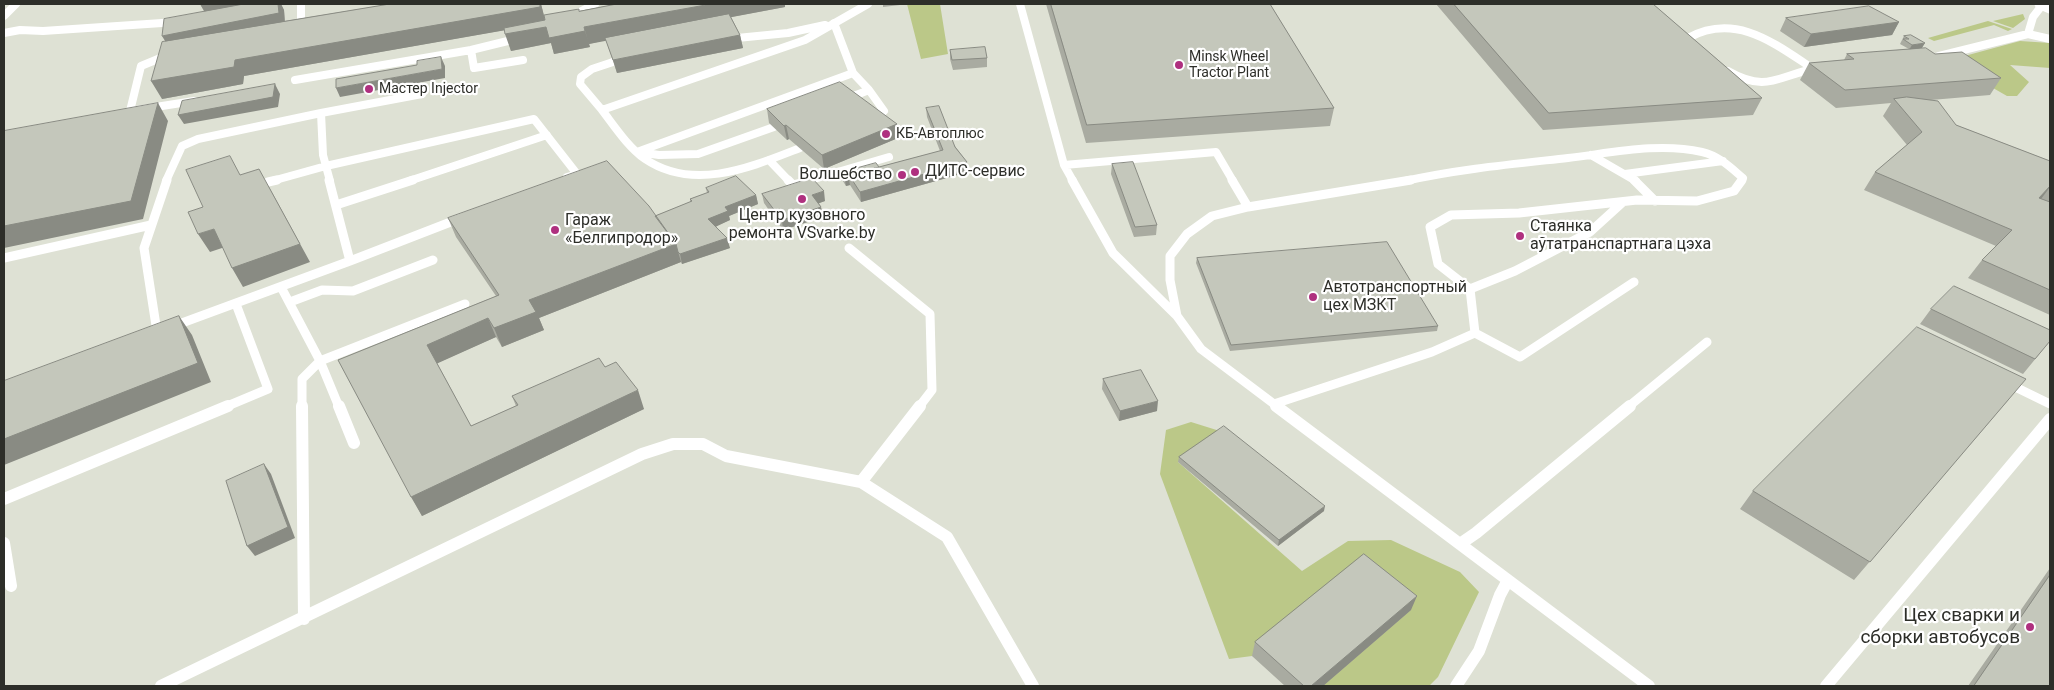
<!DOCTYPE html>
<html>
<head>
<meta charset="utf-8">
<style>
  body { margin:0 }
  #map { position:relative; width:2054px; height:690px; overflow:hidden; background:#dee1d4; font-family:Roboto,sans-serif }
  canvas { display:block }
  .frame { position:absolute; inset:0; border:5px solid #2d2e29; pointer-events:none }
</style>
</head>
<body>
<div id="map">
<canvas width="2054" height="690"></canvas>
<div class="frame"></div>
</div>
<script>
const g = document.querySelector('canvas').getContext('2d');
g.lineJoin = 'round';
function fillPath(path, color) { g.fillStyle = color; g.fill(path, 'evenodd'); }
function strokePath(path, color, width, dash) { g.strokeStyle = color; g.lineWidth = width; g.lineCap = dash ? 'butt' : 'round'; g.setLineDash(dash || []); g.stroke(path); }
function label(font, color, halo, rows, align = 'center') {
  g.font = font + ' Roboto,sans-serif'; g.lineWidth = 4.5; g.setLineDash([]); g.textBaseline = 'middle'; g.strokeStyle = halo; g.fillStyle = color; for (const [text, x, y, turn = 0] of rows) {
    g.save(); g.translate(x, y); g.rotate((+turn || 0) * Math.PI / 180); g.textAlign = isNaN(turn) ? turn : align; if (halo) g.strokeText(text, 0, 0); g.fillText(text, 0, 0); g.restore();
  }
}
const green = new Path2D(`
  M907 4H940L948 54 921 59Z
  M2023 14 2025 19 2013 28 1993 21Z
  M1988 21 2012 29 2008 31 1994 25 1934 41 1928 38Z
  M2020 41 2050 43V68L2010 65 2029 82 2017 96H2007L1946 61Z
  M1191 422 1223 432 1178 462 1302 571 1348 541 1391 540 1460 572 1479 592 1438 677 1429 686H1323L1359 569 1252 656 1229 659 1160 474 1166 430Z`);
const serviceFar2 = new Path2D(`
  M301 4V30
  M1020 4 1064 165 1216 152 1233 181
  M4 16 16 4
  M572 16 595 4
  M834 23 853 73 869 90 846 99
  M4 33 20 30 43 31 177 22
  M2028 34 2033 17 2043 4
  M737 38 788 33 825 25
  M1694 47 1688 38C1735 12 1774 43 1812 68
  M471 50 474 68 523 60
  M170 54 141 66 130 111 194 101
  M1939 56 2028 34 2050 39
  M1728 71C1768 94 1778 75 1818 68
  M295 80 471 50 520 38
  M869 90 884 111 873 119
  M602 110 580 84 581 77 592 69 613 62
  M800 148C751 167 694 192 645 159 628 147 615 127 602 110L805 40 868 4
  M637 152 853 73
  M638 152 659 155 698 154 774 127
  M1591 155 1636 181
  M769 160 789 181
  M1064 165 1073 181
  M1625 174 1723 161
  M166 181 182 146 198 139 321 113
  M272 181 326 166 534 119 577 174 567 177
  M330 181 323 155 321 113 422 94
  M409 181 547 135
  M807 181 889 157
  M1405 181C1459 169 1514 164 1568 158 1611 153 1659 142 1702 152 1719 156 1730 167 1743 178L1741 181`);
const serviceFar1 = new Path2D(`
  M788 180 793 185 812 180
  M1072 180 1113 253 1177 316
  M1232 180 1248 207
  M1634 180 1655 201
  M268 182 277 180
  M1623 202 1590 232 1515 271 1470 289 1438 264 1430 227 1451 215 1519 213 1637 200 1697 201 1734 191 1742 180
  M336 205 413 180
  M849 248 930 314 932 390 919 407
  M4 258 151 225
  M350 261 461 218
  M281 287 320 361 465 304
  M290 302 322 290 353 291 433 260
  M171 327 350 261 329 180
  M157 332 144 248 167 180
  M1475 333 1520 357 1634 282
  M2007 383 2050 404
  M1274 404 1432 352 1475 333 1470 289
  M225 407 268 389 236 304
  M302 407V379L320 361 339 407
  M1278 407 1201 349 1177 316 1170 280V256L1187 234 1212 216 1248 207 1411 180
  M1628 407 1707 342`);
const service = new Path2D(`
  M302 406 304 619
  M339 406 354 443
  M1276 406 1649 686
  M861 482 920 406
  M4 499 228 406
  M4 543 11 586
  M1460 544 1476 533 1630 406
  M161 686 642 454 673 444H703L726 456 861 482 947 537 1033 686
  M1456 686 1479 651 1500 595 1508 580
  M1826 686 2050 419`);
const secondary = new Path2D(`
  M2034 4H2050V14L2036 8Z`);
const wall = new Path2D(`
  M200 4H281L284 10 285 21 390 4H541L545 21 579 11 617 4H785V7L731 17 740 35 743 48 617 73 606 40 589 44 590 47 554 54 551 43 511 51 505 30 244 76 243 84 162 99 165 41 204 11Z
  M883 4H900V5L883 7Z
  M1046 4H1270L1334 108 1330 126 1086 143Z
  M1436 4H1653L1762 98 1753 115 1543 130Z
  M1786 18 1899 22 1892 35 1804 47 1780 31Z
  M1904 36 1922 48 1911 49 1935 54 2001 78 1990 95 1931 100 1956 125 2050 161V315L1968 278 1982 260 1996 246 1864 190 1875 172 1907 145 1883 116 1891 103 1836 108 1800 80 1809 63 1844 60 1847 54 1909 49 1900 44Z
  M950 50 987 58V67L953 70 950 59Z
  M926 108 967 162 968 172 861 202 850 185 846 186 841 178 840 173 879 167 940 151 927 117Z
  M767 109 897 124 898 138 824 169 789 139 787 140 769 123Z
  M1112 164 1157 225 1156 235 1134 237 1111 174Z
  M706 188 756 195 758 204 729 216 730 220 716 226 730 248 682 264 681 262 539 318 544 330 502 347 496 337 437 363 471 426 516 406 512 396 605 367 644 409 422 516 338 360 496 296 456 237 448 218 655 216 690 202V199L707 193Z
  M762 194 825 201 819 203 821 207 823 217 783 230 764 203Z
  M1197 258 1438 326 1437 331 1230 351 1196 263Z
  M1931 309 2050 341 2023 374 1920 324Z
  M1103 379 1157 411 1119 421 1102 389Z
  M2010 398 1854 580 1740 509 1753 491Z
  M1179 457 1324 511 1278 546 1178 462Z
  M2050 568V686H1968Z
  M1411 610 1323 686H1285L1252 656 1255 642Z`);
const shadedWall = new Path2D(`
  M200 4H257L206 14Z
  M278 4H281L284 10 285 26 170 49 162 36Z
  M540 4H541L546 23 244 76 243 84 162 99 151 81 235 60Z
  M711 4H785V7L589 44 584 27Z
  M1899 22 1892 35 1804 47 1811 34Z
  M546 27 585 31 590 47 554 54 551 43 511 51 505 34Z
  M740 35 743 48 617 73 613 60Z
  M1925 43 1922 48 1909 50 1912 45Z
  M441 57 445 66V78L340 97 336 88 442 69Z
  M275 84 280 94 278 107 184 124 178 115Z
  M158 103 168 121 143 219 4 248V226Z
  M897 124 898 138 824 169 822 155Z
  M786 125 789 139 787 140 784 126Z
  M967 162 968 172 861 202 860 192Z
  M849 180 850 185 846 186 845 181Z
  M2050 186V187L2038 203 2039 198Z
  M269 187 310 262 243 287 232 268Z
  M824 191 825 201 814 205 812 195Z
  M756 195 758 204 729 216 730 220 711 229 708 219 725 207Z
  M821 207 823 217 783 230 782 220Z
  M214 229 225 247 210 252 198 234Z
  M727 238 730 248 682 264 680 254Z
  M676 244 681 262 539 318 544 330 502 347 494 328 529 300Z
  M179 316 192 335 211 382 4 465V439Z
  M488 318 496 337 436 364 427 345Z
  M638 390 644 409 422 516 411 497Z
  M1158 401 1157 411 1119 421 1120 411Z
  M264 464 271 474 295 538 255 556 247 546Z
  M1325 506 1324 511 1278 546 1279 540Z
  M1417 596 1411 610 1323 686H1311Z`);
const building = new Path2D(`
  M244 4H278L279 13 162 36 164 19Z
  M390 4H540V7L235 60 234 67 151 81 162 42Z
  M617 4H711L584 27 585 31 549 38 546 27 505 34 504 28 545 20 544 15 579 9V11Z
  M1051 4H1270L1334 108 1087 125Z
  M1454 4H1653L1762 98 1549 113Z
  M1869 6 1899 22 1811 34 1786 18Z
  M729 14 740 35 613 60 605 38Z
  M1911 35 1925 43 1912 45 1903 39H1909L1904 36Z
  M985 47 987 58 952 60 950 50Z
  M1926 48 1935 54 1962 52 2001 78 1845 90 1809 63 1854 59 1847 54Z
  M441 57 442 69 336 88V79L417 65V61Z
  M840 82 897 124 822 155 786 125 784 126 767 109Z
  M275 84 273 97 178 115 182 101Z
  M1907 97 1938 101 1956 125 2050 161V186L2039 198 2050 202V290L1982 260 2012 230 1875 172 1922 132 1894 99Z
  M158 103 131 201 4 226V131Z
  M939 106 955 147 967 162 860 192 849 175 943 150 926 108Z
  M230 156 240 175 259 169 300 244 232 268 214 229 198 234 188 212 203 207 186 170Z
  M607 161 649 206 676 244 529 300 536 312 494 328 488 318 427 345 471 426 518 405 512 396 599 358 605 367 616 362 638 390 411 497 338 360 499 295 448 218Z
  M1133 162 1157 225 1135 227 1112 164Z
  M876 163 879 167 849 175V180L845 181 840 173Z
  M736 176 756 195 725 207 728 211 708 219 727 238 680 254 678 252 676 244 655 216 692 201 690 199 709 192 706 188Z
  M812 178 824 191 812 195 821 207 782 220 762 194Z
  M1387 242 1438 326 1231 345 1197 258Z
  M1954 286 2050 330V341L2035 359 1931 309Z
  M179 316 198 363 4 439V381Z
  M1917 327 2026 379 1870 562 1753 491Z
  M1141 370 1158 401 1120 411 1103 379Z
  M1224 426 1325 506 1279 540 1179 457Z
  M264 464 288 527 247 546 226 481Z
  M1364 554 1417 596 1311 686H1304L1255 642Z
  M2050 575V686H1974Z`);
const markers = [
  [1179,65,5,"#af307f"],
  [369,89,5,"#af307f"],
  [886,134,5,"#af307f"],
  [915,172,5,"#af307f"],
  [902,175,5,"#af307f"],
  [802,199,5,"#af307f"],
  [555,230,5,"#af307f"],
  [1520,236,5,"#af307f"],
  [1313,297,5,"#af307f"],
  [2030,627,5,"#af307f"]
];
const farPoinames = [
  ["Minsk Wheel",1189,57],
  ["Tractor Plant",1189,73],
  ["Мастер Injector",379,89],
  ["КБ-Автоплюс",896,134]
];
const poiNames = [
  ["ДИТС-сервис",925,172],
  ["Волшебство",892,175,"right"],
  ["Центр кузовного",802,216,"center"],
  ["ремонта VSvarke.by",802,234,"center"],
  ["Гараж",565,221],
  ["«Белгипродор»",565,239],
  ["Стаянка",1530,227],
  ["аўтатранспартнага цэха",1530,245],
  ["Автотранспортный",1323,288],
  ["цех МЗКТ",1323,306]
];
const nearPoinames = [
  ["Цех сварки и",2020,616],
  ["сборки автобусов",2020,638]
];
fillPath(green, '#bbc888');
strokePath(serviceFar2, '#fff', 8);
strokePath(serviceFar1, '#fff', 9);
strokePath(service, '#fff', 12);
fillPath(secondary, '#fff');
fillPath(wall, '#a9aba1');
fillPath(shadedWall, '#898b83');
fillPath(building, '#c4c7bb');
strokePath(building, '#898b83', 1);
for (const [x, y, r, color] of markers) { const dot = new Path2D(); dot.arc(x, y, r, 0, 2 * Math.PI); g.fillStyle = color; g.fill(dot); strokePath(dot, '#fff', 2); }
label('14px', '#2d2e29', '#fff', farPoinames, 'left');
label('16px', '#2d2e29', '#fff', poiNames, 'left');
label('19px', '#2d2e29', '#fff', nearPoinames, 'right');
</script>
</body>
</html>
